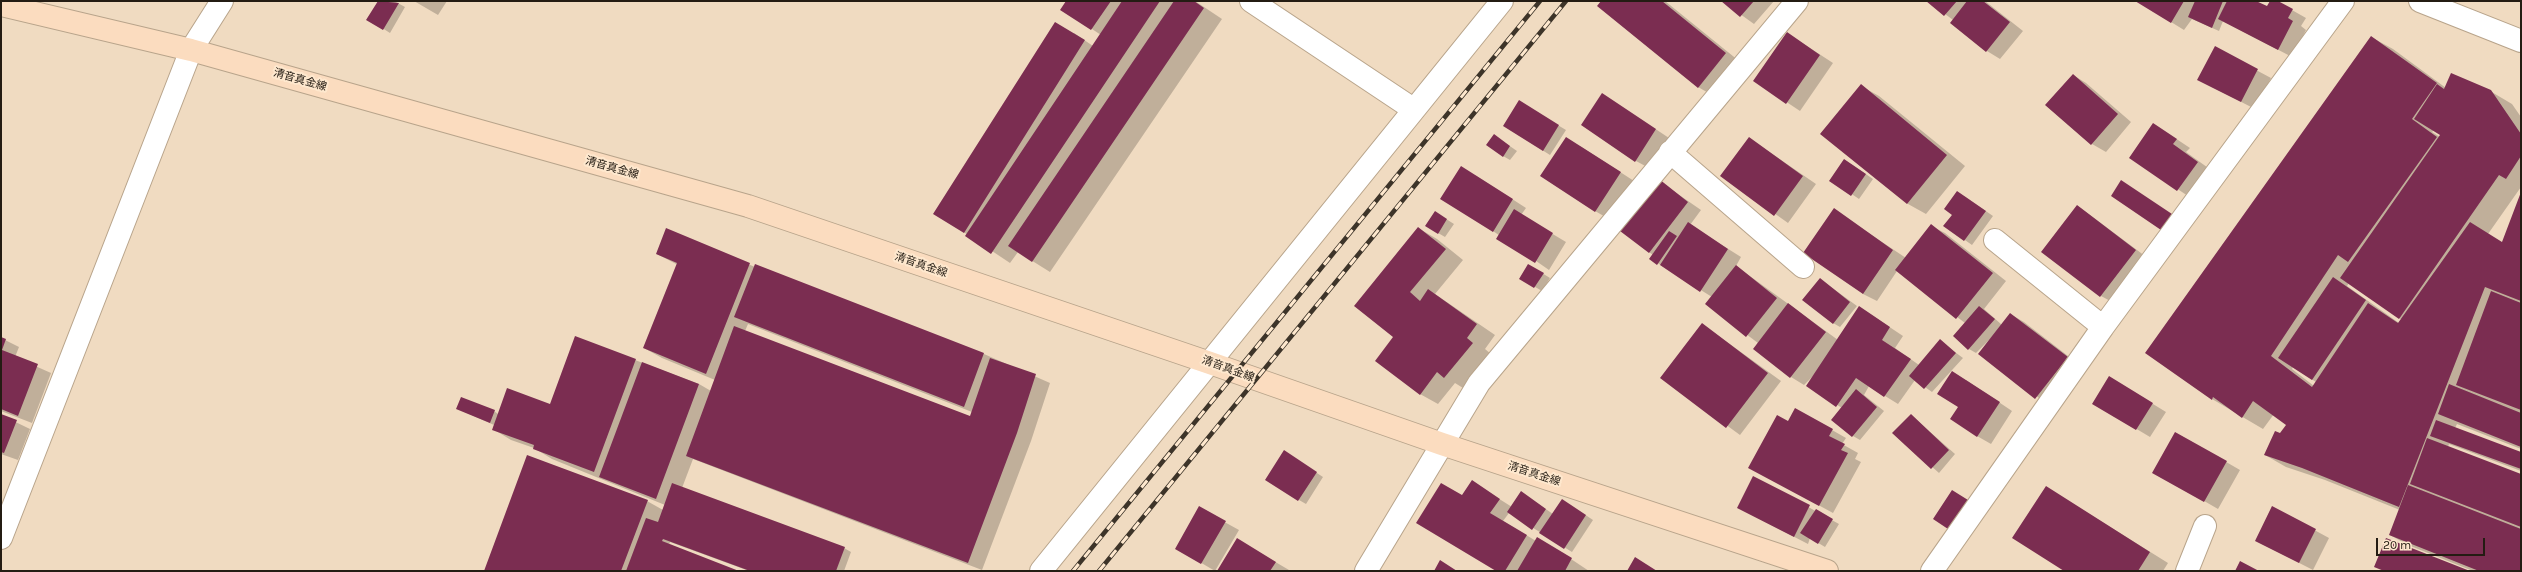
<!DOCTYPE html>
<html>
<head>
<meta charset="utf-8">
<style>
  body { margin:0 }
  #map { position:relative; width:2522px; height:572px; overflow:hidden; background:#f0dbc1; font-family:Karla,sans-serif }
  canvas { display:block }
  .frame { position:absolute; inset:0; border:2px solid #241c13; pointer-events:none }
  .scale { position:absolute; left:2376px; top:538px; width:109px; height:18px; box-sizing:border-box; border:2px solid #241c13; border-top:0; padding-left:5px; font-size:12px; line-height:14px; white-space:nowrap; color:#241c13; -webkit-text-stroke:3px #fee8ce; paint-order:stroke }
</style>
</head>
<body>
<div id="map">
<canvas width="2522" height="572"></canvas>
<div class="frame"></div>
<div class="scale">20 m</div>
</div>
<script>
const g = document.querySelector('canvas').getContext('2d');
g.lineJoin = 'round';
function fillPath(path, color) { g.fillStyle = color; g.fill(path, 'evenodd'); }
function strokePath(path, color, width, dash) { g.strokeStyle = color; g.lineWidth = width; g.lineCap = dash ? 'butt' : 'round'; g.setLineDash(dash || []); g.stroke(path); }
function label(font, color, halo, rows, align = 'center') {
  g.font = font + ' Karla,"Noto Sans JP",sans-serif'; g.lineWidth = 4; g.setLineDash([]); g.textBaseline = 'middle'; g.strokeStyle = halo; g.fillStyle = color; for (const [text, x, y, turn = 0] of rows) {
    g.save(); g.translate(x, y); g.rotate((+turn || 0) * Math.PI / 180); g.textAlign = isNaN(turn) ? turn : align; if (halo) g.strokeText(text, 0, 0); g.fillText(text, 0, 0); g.restore();
  }
}
const shadow = new Path2D(`
  M379 1H394L405 7 390 33 368 19Z
  M414 1H447L438 15Z
  M1068 1H1195L1222 19 1050 272 1018 252 1010 263 935 213 1074 33 1093 46 1101 35 1062 9Z
  M1602 1H1665L1739 61 1712 95 1698 87Z
  M1722 1H1774L1754 24Z
  M1928 1H1985L2023 31 2000 59 1987 51 1951 23 1953 20Z
  M2137 1H2254L2267 8 2271 1H2276L2306 18 2301 26 2306 30 2292 57 2223 21 2219 31 2192 19 2184 30Z
  M2445 1H2457L2454 6Z
  M1787 33 1833 63 1800 111 1755 81Z
  M2371 37 2393 49 2446 88 2490 91 2512 104 2521 117V187L2488 234 2503 243 2521 194V449L2457 424 2455 428 2521 453V471L2449 444 2448 447 2521 475V571H2473L2408 545 2390 535 2400 510 2325 480 2286 467 2265 455 2288 425 2274 414 2263 429 2212 399ZM2434 130 2442 135 2440 137 2432 132ZM2349 283 2402 320 2399 323 2347 286ZM2293 367 2316 382 2314 386 2292 369Z
  M2215 48 2271 78 2255 109 2212 87Z
  M2073 75 2086 83 2131 122 2106 152 2092 144 2047 104Z
  M1861 86 1879 96 1965 166 1926 214 1908 204 1821 133Z
  M1603 94 1669 138 1649 168 1636 161Z
  M1526 106 1566 130 1550 155 1504 126Z
  M2154 124 2190 148 2186 152 2211 170 2191 198 2131 158Z
  M1749 138 1816 184 1788 223 1722 176Z
  M1501 140 1517 151 1510 160 1503 156Z
  M1580 146 1634 181 1609 219 1595 211Z
  M1851 164 1873 179 1859 199 1831 180Z
  M1475 175 1526 208 1521 215 1566 242 1549 270 1493 231Z
  M1659 181 1701 210 1690 225 1741 257 1736 266 1838 340 1873 316 1903 336 1895 348 1919 365 1940 341 1963 358 1932 392 1915 380 1898 404 1869 386 1864 395 1884 411 1860 440 1853 436 1833 420 1842 408 1807 386 1816 373 1804 385 1791 377 1754 349 1758 343 1706 304 1712 297 1651 259 1653 255 1621 231Z
  M1964 196 1993 216 1972 245 1945 226Z
  M2078 206 2149 259 2114 303 2101 296Z
  M1834 210 1906 258 1931 226 1945 233 2006 281 1984 309 2002 325 2010 314 2024 322 2081 366 2050 406 1979 354 1996 333 1976 353 1969 349 1965 323 1897 271 1877 301 1863 294Z
  M1435 212 1454 224 1445 237 1426 226Z
  M1418 228 1437 239 1463 260 1435 294 1495 335 1485 349 1491 354 1463 388 1455 383 1438 404 1420 394 1394 337Z
  M667 230 755 267 756 265 984 354 1050 383 1031 441 982 570 693 459 682 488 844 548 851 552 844 571H749L670 542 669 545 737 571H485L647 501 663 510 665 505 552 459 534 448 511 440 493 429 494 425 458 409 494 411 498 414 550 405 635 360 699 384 711 391 715 380 662 358 644 348 678 265 657 254ZM748 324 972 412 971 417 745 331Z
  M1529 265 1550 278 1542 291 1520 278Z
  M1820 279 1857 306 1840 327 1833 323Z
  M1702 324 1781 381 1740 435 1662 378Z
  M1 338 19 347 15 357 51 373 32 423 1 411Z
  M1966 380 2012 411 1991 444 1977 436 1959 407Z
  M2122 385 2166 412 2150 437 2093 403Z
  M1 415 30 429 18 460 1 454Z
  M1911 415 1955 454 1939 473 1894 433Z
  M1788 422 1832 430 1846 438 1842 444 1858 453 1855 459 1861 462 1833 513 1763 475Z
  M2176 433 2240 470 2218 509 2154 472Z
  M1291 456 1323 477 1306 504 1299 500Z
  M1754 477 1839 524 1825 547 1810 538 1808 544 1752 515Z
  M2046 487 2168 563 2163 571H2066Z
  M1485 490 1512 507 1528 497 1553 514 1569 504 1593 520 1572 552 1509 513 1503 521 1536 541 1556 549 1589 571H1498Z
  M2272 507 2329 538 2313 570 2256 541Z
  M1199 508 1239 530 1215 571 1176 548Z
  M1250 547 1289 570 1288 571H1218Z`);
const building = new Path2D(`
  M378 1 399 3 383 30 366 20Z
  M1066 1H1111L1091 30 1060 10Z
  M1122 1H1160L991 254 965 236Z
  M1174 1H1194L1204 8 1032 262 1008 246Z
  M1601 1H1662L1726 53 1698 88 1597 6Z
  M1721 1H1754L1740 17Z
  M1926 1H1957L1944 16Z
  M1967 1H1983L2010 22 1986 52 1950 23Z
  M2135 1H2184L2171 23Z
  M2195 1H2223L2212 28 2188 17Z
  M2227 1H2256L2267 6 2270 1H2278L2293 9 2288 18 2293 21 2278 50 2218 19Z
  M1055 22 1085 40 964 233 933 214Z
  M1787 32 1820 55 1786 104 1753 81Z
  M2371 36 2437 83 2412 119 2437 137 2348 262 2338 255 2271 356 2312 387 2368 303 2398 323 2470 222 2502 242 2521 192V301L2485 287 2399 507 2302 468 2264 455 2275 431 2280 433 2286 425 2253 401 2242 418 2213 397 2212 400 2145 353Z
  M2215 46 2258 69 2241 102 2197 80Z
  M2451 73 2491 90 2521 134V156L2506 179 2499 175 2399 319 2340 278 2440 135 2414 119 2437 84 2444 89Z
  M2073 74 2118 114 2091 145 2045 105Z
  M1861 84 1947 155 1907 204 1820 134Z
  M1602 93 1656 129 1635 162 1581 125Z
  M1519 100 1559 125 1543 151 1503 126Z
  M2153 123 2177 139 2173 144 2198 162 2177 191 2129 158Z
  M1494 134 1510 146 1503 157 1486 145Z
  M1566 137 1621 172 1595 212 1540 176Z
  M1749 137 1803 176 1774 216 1720 176Z
  M1844 159 1866 174 1851 196 1829 181Z
  M1461 166 1513 199 1493 232 1440 199Z
  M1659 179 1688 202 1649 253 1620 231Z
  M2121 180 2172 214 2161 230 2111 196Z
  M1957 191 1986 211 1964 241 1943 226 1952 215 1944 209Z
  M2077 205 2136 250 2100 297 2041 252Z
  M1834 208 1893 250 1863 294 1803 253Z
  M1514 209 1553 233 1535 263 1496 239Z
  M1435 211 1447 219 1438 234 1425 226Z
  M1688 222 1728 249 1700 292 1660 265Z
  M1931 224 1993 273 1956 319 1895 270Z
  M1418 227 1446 249 1410 292 1420 301 1428 289 1477 324 1467 338 1473 343 1444 378 1437 372 1420 395 1375 361 1393 337 1354 306Z
  M666 228 750 263 706 374 643 348 677 263 656 254Z
  M1669 231 1677 236 1657 265 1649 259Z
  M755 264 984 353 964 407 734 317Z
  M1528 264 1544 273 1534 288 1519 279Z
  M1736 265 1777 298 1746 337 1705 304Z
  M2333 277 2366 300 2312 380 2278 358Z
  M1820 278 1850 302 1833 324 1802 300Z
  M2491 291 2521 303V410L2456 385Z
  M1788 303 1826 332 1790 378 1753 349Z
  M1859 306 1890 327 1882 340 1911 359 1884 397 1856 378 1836 407 1806 386Z
  M1979 306 1995 319 1968 350 1953 336Z
  M2010 313 2068 357 2035 399 1978 354Z
  M1702 323 1768 373 1726 428 1660 378Z
  M734 326 970 416 990 358 1036 374 1017 433 968 563 686 456Z
  M575 336 636 359 594 472 533 449 534 445 492 430 507 388 550 404Z
  M1 337 6 339 2 350 38 364 18 416 1 409Z
  M1940 339 1956 353 1924 389 1909 376Z
  M642 362 699 384 656 499 599 477Z
  M1952 371 2000 402 1977 437 1950 419 1958 407 1937 394Z
  M2109 376 2153 403 2136 430 2092 404Z
  M2449 384 2521 413V447L2438 414Z
  M1856 389 1877 407 1852 437 1831 420Z
  M461 397 495 410 490 423 456 409Z
  M1795 408 1833 429 1829 436 1845 444 1841 450 1848 453 1819 506 1748 468 1777 415 1788 421Z
  M1 414 17 420 4 453 1 452Z
  M1911 414 1949 450 1931 469 1892 433Z
  M2436 420 2521 452V469L2430 436Z
  M2175 432 2227 461 2204 502 2152 473Z
  M2427 438 2521 474V527L2410 484Z
  M1284 450 1317 472 1298 501 1265 480Z
  M527 455 648 500 621 571H484Z
  M1753 476 1810 505 1794 537 1737 508Z
  M1472 480 1500 499 1490 513 1527 535 1505 571H1496L1416 523 1441 483 1462 495Z
  M672 483 845 547 836 571H750L663 539 662 541 739 571H626L646 518 658 522Z
  M2408 485 2521 529V571H2479L2389 535Z
  M2046 486 2150 552 2138 571H2064L2012 538Z
  M1952 490 1968 500 1948 529 1933 519Z
  M1521 491 1546 509 1532 530 1507 512Z
  M1562 499 1586 515 1564 549 1539 533Z
  M1199 506 1226 521 1201 564 1175 549Z
  M2272 506 2316 529 2299 563 2255 541Z
  M1816 509 1833 519 1818 544 1800 533Z
  M1537 537 1572 558 1565 571H1517Z
  M1237 538 1276 562 1270 571H1217Z
  M2386 538 2470 571H2384L2374 567Z
  M1635 557 1657 571H1627Z
  M1440 560 1457 571H1434Z
  M2240 561 2259 571H2235Z`);
const street = new Path2D(`
  M1251 1 1413 109
  M2420 1 2521 41
  M1670 152 1803 267
  M1995 240 2103 327
  M1 538 191 50 222 1
  M1041 571 1502 1
  M1366 571 1479 383 1797 1
  M1932 571 2103 327 2343 1
  M2187 571 2205 526`);
const secondary = new Path2D(`
  M1 5 191 50 748 206 1210 363 1442 444 1827 571`);
const rail = new Path2D(`
  M1073 571 1540 1
  M1099 571 1566 1`);
const streetNames = [
  ["清音真金線",300,80,16],
  ["清音真金線",612,168,16],
  ["清音真金線",921,265,19],
  ["清音真金線",1228,369,20],
  ["清音真金線",1534,474,18]
];
fillPath(shadow, '#0003');
fillPath(building, '#7b2d51');
strokePath(street, '#b8a48b', 24);
strokePath(secondary, '#b8a48b', 24);
strokePath(street, '#fff', 22);
strokePath(secondary, '#fbdcbf', 22);
strokePath(rail, '#3d3429', 4.5);
strokePath(rail, '#fee8ce', 3, [9]);
label('11px', '#241c13', '#fee8ce', streetNames);
</script>
</body>
</html>
